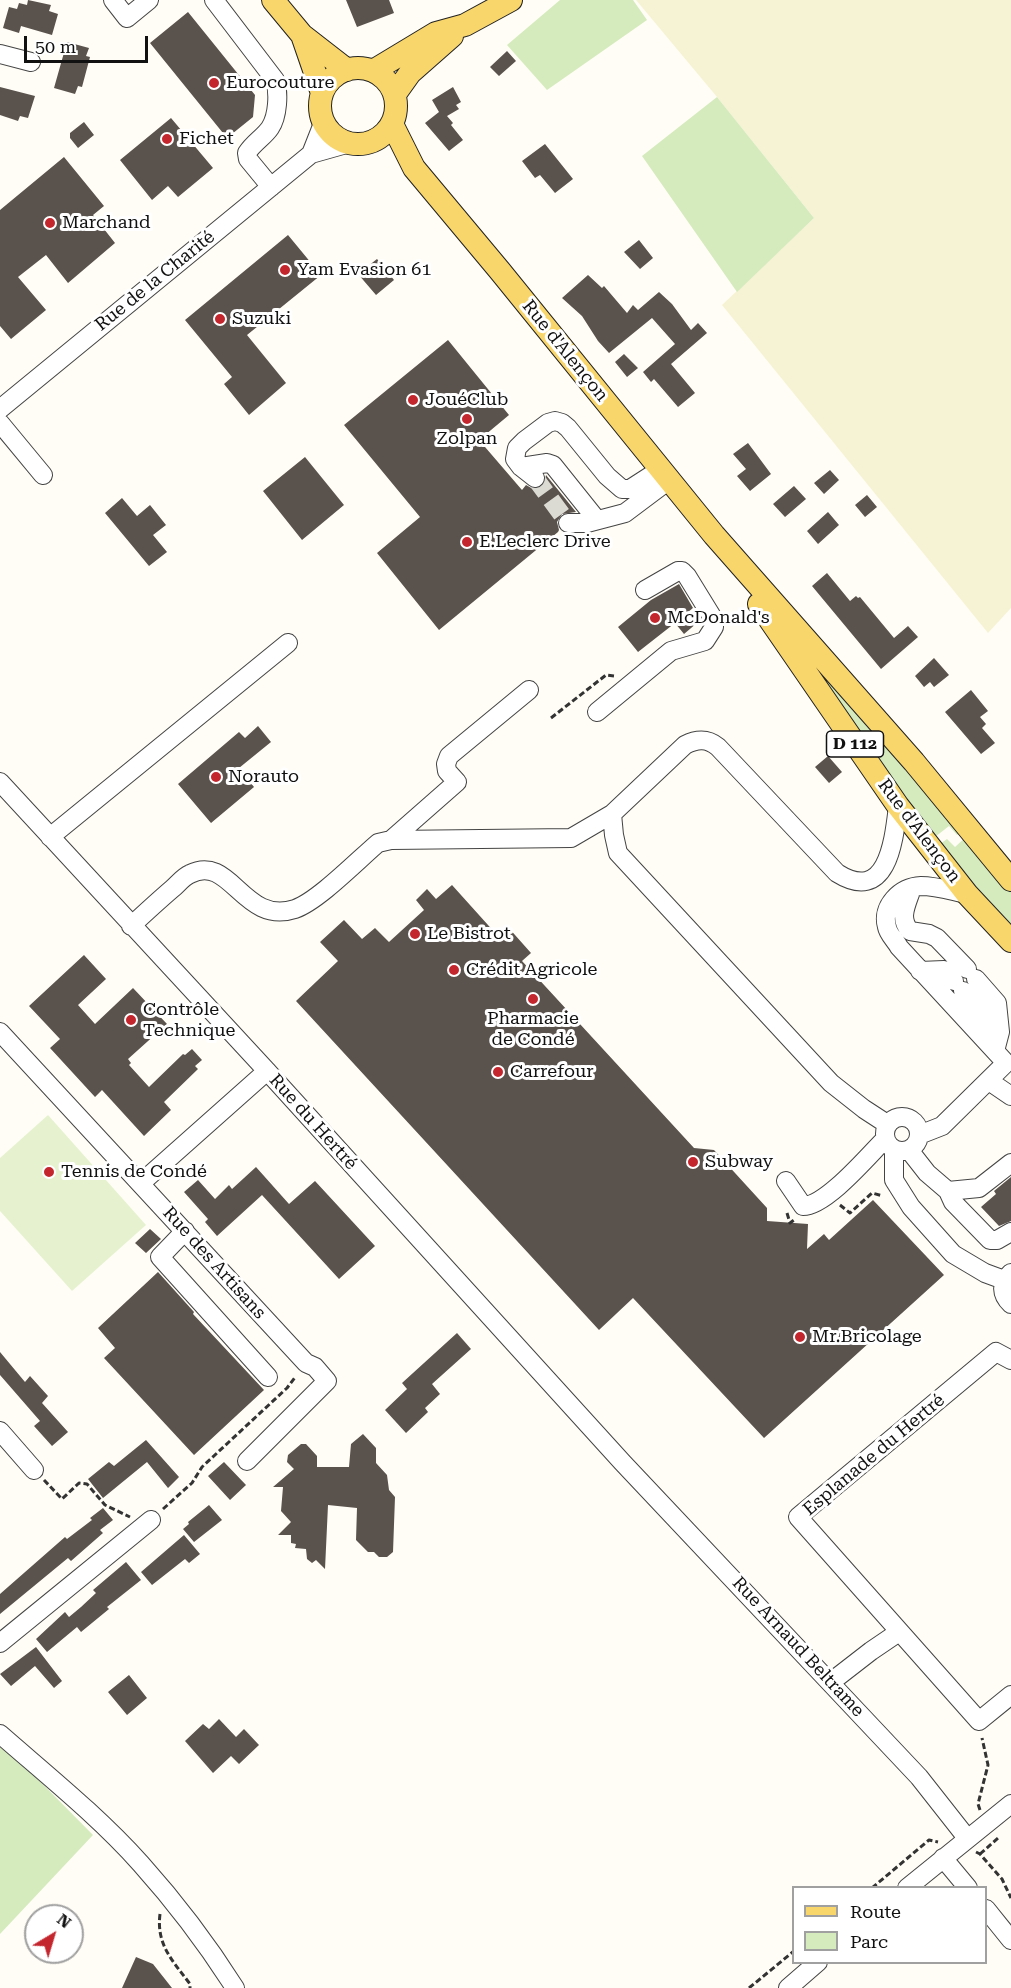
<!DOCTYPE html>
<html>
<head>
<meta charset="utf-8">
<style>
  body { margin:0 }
  #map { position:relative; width:1011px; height:1988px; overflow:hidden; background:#fffdf5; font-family:"Roboto Serif",serif }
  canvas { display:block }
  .legend { position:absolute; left:792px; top:1886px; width:195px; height:78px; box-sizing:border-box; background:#fff; border:2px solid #a0a0a0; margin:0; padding:8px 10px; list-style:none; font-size:18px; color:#111 }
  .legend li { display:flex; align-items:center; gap:12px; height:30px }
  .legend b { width:30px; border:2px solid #a0a0a0 }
  .north { position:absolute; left:24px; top:1904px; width:60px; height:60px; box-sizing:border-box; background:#fff; border:2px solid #a0a0a0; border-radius:50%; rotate:38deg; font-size:16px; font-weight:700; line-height:24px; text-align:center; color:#111 }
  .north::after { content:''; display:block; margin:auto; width:21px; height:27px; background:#c4262e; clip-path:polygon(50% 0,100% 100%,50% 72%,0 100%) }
  .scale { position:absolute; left:24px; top:36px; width:124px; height:27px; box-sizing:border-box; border:3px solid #111; border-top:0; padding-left:8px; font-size:18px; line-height:21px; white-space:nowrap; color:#111; -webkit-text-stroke:4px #fff; paint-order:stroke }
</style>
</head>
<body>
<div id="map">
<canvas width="1011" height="1988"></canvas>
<ul class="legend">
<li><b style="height:8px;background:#f9d66b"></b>Route</li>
<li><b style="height:16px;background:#d5ebbd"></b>Parc</li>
</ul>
<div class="north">N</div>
<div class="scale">50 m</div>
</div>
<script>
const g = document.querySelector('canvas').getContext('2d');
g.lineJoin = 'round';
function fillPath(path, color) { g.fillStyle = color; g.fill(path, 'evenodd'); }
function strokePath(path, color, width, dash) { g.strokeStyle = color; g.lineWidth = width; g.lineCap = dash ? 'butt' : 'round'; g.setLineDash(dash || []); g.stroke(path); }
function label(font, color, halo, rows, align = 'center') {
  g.font = font + ' "Roboto Serif",serif'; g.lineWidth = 6; g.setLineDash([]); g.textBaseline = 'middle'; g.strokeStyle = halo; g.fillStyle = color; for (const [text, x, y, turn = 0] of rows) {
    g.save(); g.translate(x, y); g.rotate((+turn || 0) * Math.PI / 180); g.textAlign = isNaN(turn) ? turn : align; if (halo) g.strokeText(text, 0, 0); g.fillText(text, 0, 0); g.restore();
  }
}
const farmland = new Path2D(`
  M636 0H1011V608L988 633 722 305 814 218 717 97Z`);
const green = new Path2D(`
  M560 0H633L647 20 547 90 507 45Z
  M717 97 814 218 737 292 642 156Z
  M810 646 964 828 957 835 949 826 935 837 801 657Z
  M968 835 1011 886V928L940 844 947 839 955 847Z
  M0 1741 93 1835 0 1934Z`);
const pitch = new Path2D(`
  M48 1115 146 1225 72 1291 0 1211V1158Z`);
const building = new Path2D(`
  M28 0 51 5 49 11 58 14 52 35 21 26 19 33 3 28 9 7 17 9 19 3 27 5Z
  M346 0H389L394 13 357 27Z
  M188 12 255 95 253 117 227 138 150 43Z
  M67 42 89 48 86 56 90 57 82 87 78 86 75 94 54 88Z
  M507 51 516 61 499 76 490 67Z
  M0 87 35 96 28 118 20 116 18 121 0 115Z
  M453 87 461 102 456 105 459 109 447 116 453 123 451 125 463 140 449 151 425 123 439 112 432 100Z
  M171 118 213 168 178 197 168 186 152 200 120 160Z
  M84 122 94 135 78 148 70 138V133Z
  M545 144 573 179 555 193 540 175 535 178 522 161Z
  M64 157 104 206 93 215 115 243 68 283 46 255 18 277 46 310 11 339 0 326V210Z
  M288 235 321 275 247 335 286 383 249 415 224 384 232 377 185 320Z
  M639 240 653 258 640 269 624 252Z
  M377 259 394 280 376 295 358 274Z
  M588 275 602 288 604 286 627 313 633 305 638 310 659 292 672 304 691 330 698 323 707 333 671 364 695 393 678 407 654 379 651 382 643 372 675 344 652 318 609 353 598 341 582 316 562 298Z
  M448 340 509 415 479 440 522 490 526 485 533 489 540 488 544 484 546 475 576 512 562 514 557 522 559 530 558 532 439 630 377 553 420 517 344 425Z
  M624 354 638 368 627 377 615 362Z
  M748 443 771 474 750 491 737 476 746 469 733 454Z
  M305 457 344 505 302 540 263 491Z
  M830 470 839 480 824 494 814 483Z
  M794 486 806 499 785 517 773 504Z
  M867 495 877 507 865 517 855 505Z
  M122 498 137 516 150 505 166 525 153 535 167 552 149 566 105 513Z
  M828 512 839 525 818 544 807 531Z
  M827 573 850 601 856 596 858 598 860 597 894 638 908 626 918 637 881 669 812 586Z
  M679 584 693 608 688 612 697 623 684 634 675 623 638 652 618 627 651 600Z
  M934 658 949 675 934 687 930 682 924 687 915 676Z
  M971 690 988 711 980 717 986 724 982 728 995 743 981 754 945 712Z
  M258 726 271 742 239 768 254 787 211 823 178 784 239 732 245 738Z
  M828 756 842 772 829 783 815 767Z
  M452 885 497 935 507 926 531 953 522 961 694 1148 714 1150 767 1208V1221L808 1224 807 1249 824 1234 829 1240 873 1200 944 1275 764 1438 633 1298 599 1330 296 1001 338 961 320 942 344 920 362 939 375 928 389 942 424 910 416 900 427 889 436 899Z
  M84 955 106 979 78 1005 95 1024 133 988 167 1024 128 1059 131 1063 129 1065 149 1087 183 1054 185 1055 192 1049 202 1060 195 1066 198 1069 164 1102 171 1110 144 1136 102 1090 95 1097 50 1048 60 1039 29 1006Z
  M256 1167 289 1204 315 1181 375 1246 339 1279 262 1195 217 1236 205 1222 208 1219 184 1192 198 1180 215 1199 229 1185 232 1189Z
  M1011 1177V1221L999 1226 981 1207 996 1194 994 1191Z
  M150 1229 161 1239 146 1253 135 1243Z
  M158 1272 194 1312 193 1314 264 1390 194 1455 104 1358 115 1348 98 1328Z
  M457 1333 471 1349 432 1384 440 1394 425 1408 428 1412 406 1433 385 1410 407 1389 402 1383Z
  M0 1352 25 1382 30 1376 48 1396 42 1403 68 1432 52 1446 34 1426 40 1421 0 1375Z
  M363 1434 376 1448V1463L387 1475 389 1490 395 1497 393 1552 387 1557H379L374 1552H368L356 1540 357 1508 328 1505 325 1569 316 1560 312 1563 307 1559 306 1549 295 1548 296 1544 291 1543V1535H278L291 1522 281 1511 283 1487H273L294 1469 287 1462 288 1455 301 1444H306L317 1456V1467H349L351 1444Z
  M146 1440 179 1477 168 1488 147 1462 103 1498 88 1479 109 1462 114 1466Z
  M224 1462 246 1485 230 1500 208 1476Z
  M209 1505 222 1520 194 1542 183 1529 189 1524 188 1522Z
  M103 1508 113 1520 100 1530 103 1533 71 1561 68 1558 0 1614V1594L65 1537 67 1539 92 1520 90 1518Z
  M184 1535 200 1554 189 1563 185 1559 152 1585 141 1572Z
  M126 1562 141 1580 107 1607 109 1609 81 1632 77 1627 47 1652 36 1639 65 1612 69 1617 81 1607 96 1593 93 1590Z
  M36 1647 62 1681 54 1688 35 1666 11 1686 0 1674Z
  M129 1675 147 1698 127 1715 108 1692Z
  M219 1719 236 1737 244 1729 259 1745 239 1764 231 1756 213 1773 185 1741 203 1724 209 1729Z
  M136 1957 153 1964 172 1988H122Z`);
const minorTunnel = new Path2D(`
  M535 478 568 523`);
const path = new Path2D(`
  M551 718 606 675 614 676
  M840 1205 850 1213 872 1193 883 1196
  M787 1213 790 1223 794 1220
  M44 1480 62 1499 79 1483 87 1484 105 1505 130 1517
  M163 1509 192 1483 202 1467 287 1388 296 1376
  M980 1810 978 1804 988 1765 982 1738
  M976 1852 980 1854 1002 1879 1011 1898
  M980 1854 998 1838
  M872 1888 929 1840 938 1842
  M160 1914C156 1945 173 1961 190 1984V1988
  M749 1988 794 1951`);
const minor = new Path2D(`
  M113 0 127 18 149 0
  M214 0 275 80C279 93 278 116 270 128 264 137 253 143 247 153L248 159 271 187
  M0 54 31 62
  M311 154 324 121
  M0 409 311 154 350 143
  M0 423 43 475
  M521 467 547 463 553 465 597 520
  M535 478 521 467 515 459 517 448 524 441 548 423 555 421 562 423 568 428 607 476 622 489H630L661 469
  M568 523H587L625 513 669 480
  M597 712 671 651 705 641 714 627 711 615 687 576 682 571H678L645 590
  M0 782 267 1071 623 1463 919 1777 967 1838
  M612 814 614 835 618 853 831 1083 864 1109 887 1124
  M50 837 288 643
  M391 840 457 782 447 771 446 764 449 756 529 690
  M912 888C907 904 898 918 910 931L929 934 937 938 967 969
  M131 926C145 913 158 901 172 889 178 884 183 877 190 874 231 853 243 926 295 909 318 901 358 860 378 843L391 840 571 838 612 814 685 745C697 739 707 738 718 747L837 873C888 905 894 839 898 806
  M920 971 944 970 954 981
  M976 979 997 1003 1000 1032
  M963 991 1000 1032 995 1051
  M0 1032 306 1363 315 1367 327 1381 247 1461
  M989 1081 1011 1096
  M885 1134a17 17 0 1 1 34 0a17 17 0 1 1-34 0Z
  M919 1135 942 1126 1006 1063 899 947C896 941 888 934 887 927 881 906 900 887 921 886 936 886 952 891 967 894
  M894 1150V1180L911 1207 953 1254 985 1273 1004 1280
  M909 1150 927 1173 948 1191 953 1202 990 1240H997L1011 1232
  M786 1181 803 1206C826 1206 868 1156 885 1139
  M141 1183 267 1071
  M948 1191 979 1188 1011 1163
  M185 1231 160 1257 268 1377
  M1011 1273C1000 1283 1001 1295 1011 1304
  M1011 1360 996 1352 798 1517 979 1721 1011 1695
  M0 1431 34 1470
  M0 1643 151 1520
  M831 1682 871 1651 899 1632
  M0 1734C48 1776 99 1817 141 1864 176 1903 207 1944 235 1988
  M943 1858 968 1888
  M907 1888 1011 1804
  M986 1909 1011 1940
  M788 1988 818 1962`);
const major = new Path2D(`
  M273 0 302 35 347 70
  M302 35 322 93
  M320 106a38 38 0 1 1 76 0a38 38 0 1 1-76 0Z
  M373 71 436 33 465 25 511 0
  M395 94 410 73 452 36
  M392 124 414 168 500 271 714 535 914 762 1011 880
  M759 604 898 806 967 894 1011 941`);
const markers = [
  [214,83,6,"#c4262e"],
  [167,139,6,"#c4262e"],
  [50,223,6,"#c4262e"],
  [285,270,6,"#c4262e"],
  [220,319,6,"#c4262e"],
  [413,400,6,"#c4262e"],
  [467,419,6,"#c4262e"],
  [467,542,6,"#c4262e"],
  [655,618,6,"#c4262e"],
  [216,777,6,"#c4262e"],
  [415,934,6,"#c4262e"],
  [454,970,6,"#c4262e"],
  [533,999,6,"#c4262e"],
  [131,1020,6,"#c4262e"],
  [498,1072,6,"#c4262e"],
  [693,1162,6,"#c4262e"],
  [49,1172,6,"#c4262e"],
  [800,1337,6,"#c4262e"]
];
const shields = [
  [855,744,57]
];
const shieldNames = [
  ["D 112",855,744]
];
const poiNames = [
  ["Eurocouture",226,83],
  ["Fichet",179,139],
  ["Marchand",62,223],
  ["Yam Evasion 61",297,270],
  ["Suzuki",232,319],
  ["JouéClub",425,400],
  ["Zolpan",467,439,"center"],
  ["E.Leclerc Drive",479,542],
  ["McDonald's",667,618],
  ["Norauto",228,777],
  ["Le Bistrot",427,934],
  ["Crédit Agricole",466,970],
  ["Contrôle",143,1010],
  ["Technique",143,1031],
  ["Pharmacie",533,1019,"center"],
  ["de Condé",533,1040,"center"],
  ["Carrefour",510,1072],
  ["Subway",705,1162],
  ["Tennis de Condé",61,1172],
  ["Mr.Bricolage",812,1337]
];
const streetNames = [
  ["Rue de la Charité",155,281,-39],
  ["Rue d'Alençon",565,351,51],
  ["Rue d'Alençon",919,831,53],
  ["Rue du Hertré",313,1122,48],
  ["Rue des Artisans",214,1263,48],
  ["Esplanade du Hertré",874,1455,-40],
  ["Rue Arnaud Beltrame",798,1647,47]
];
fillPath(farmland, '#f6f3d4');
fillPath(green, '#d5ebbd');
fillPath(pitch, '#e6f2cf');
fillPath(building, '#5a524d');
strokePath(minorTunnel, '#dbdad3', 18, [18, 9]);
strokePath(minor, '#444', 20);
strokePath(major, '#222', 24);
strokePath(path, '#333', 3, [6, 3]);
strokePath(minor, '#fff', 18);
strokePath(major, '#f9d66b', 22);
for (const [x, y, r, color] of markers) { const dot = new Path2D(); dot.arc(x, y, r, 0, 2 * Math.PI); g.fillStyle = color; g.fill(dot); strokePath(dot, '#fff', 2); }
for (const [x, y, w] of shields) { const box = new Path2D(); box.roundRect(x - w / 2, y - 13, w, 26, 4.5); g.fillStyle = '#fff'; g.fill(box); strokePath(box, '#111', 1.5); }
label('bold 16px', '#111', null, shieldNames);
label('18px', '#111', '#fff', poiNames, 'left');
label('18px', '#111', '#fff', streetNames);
</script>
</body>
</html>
